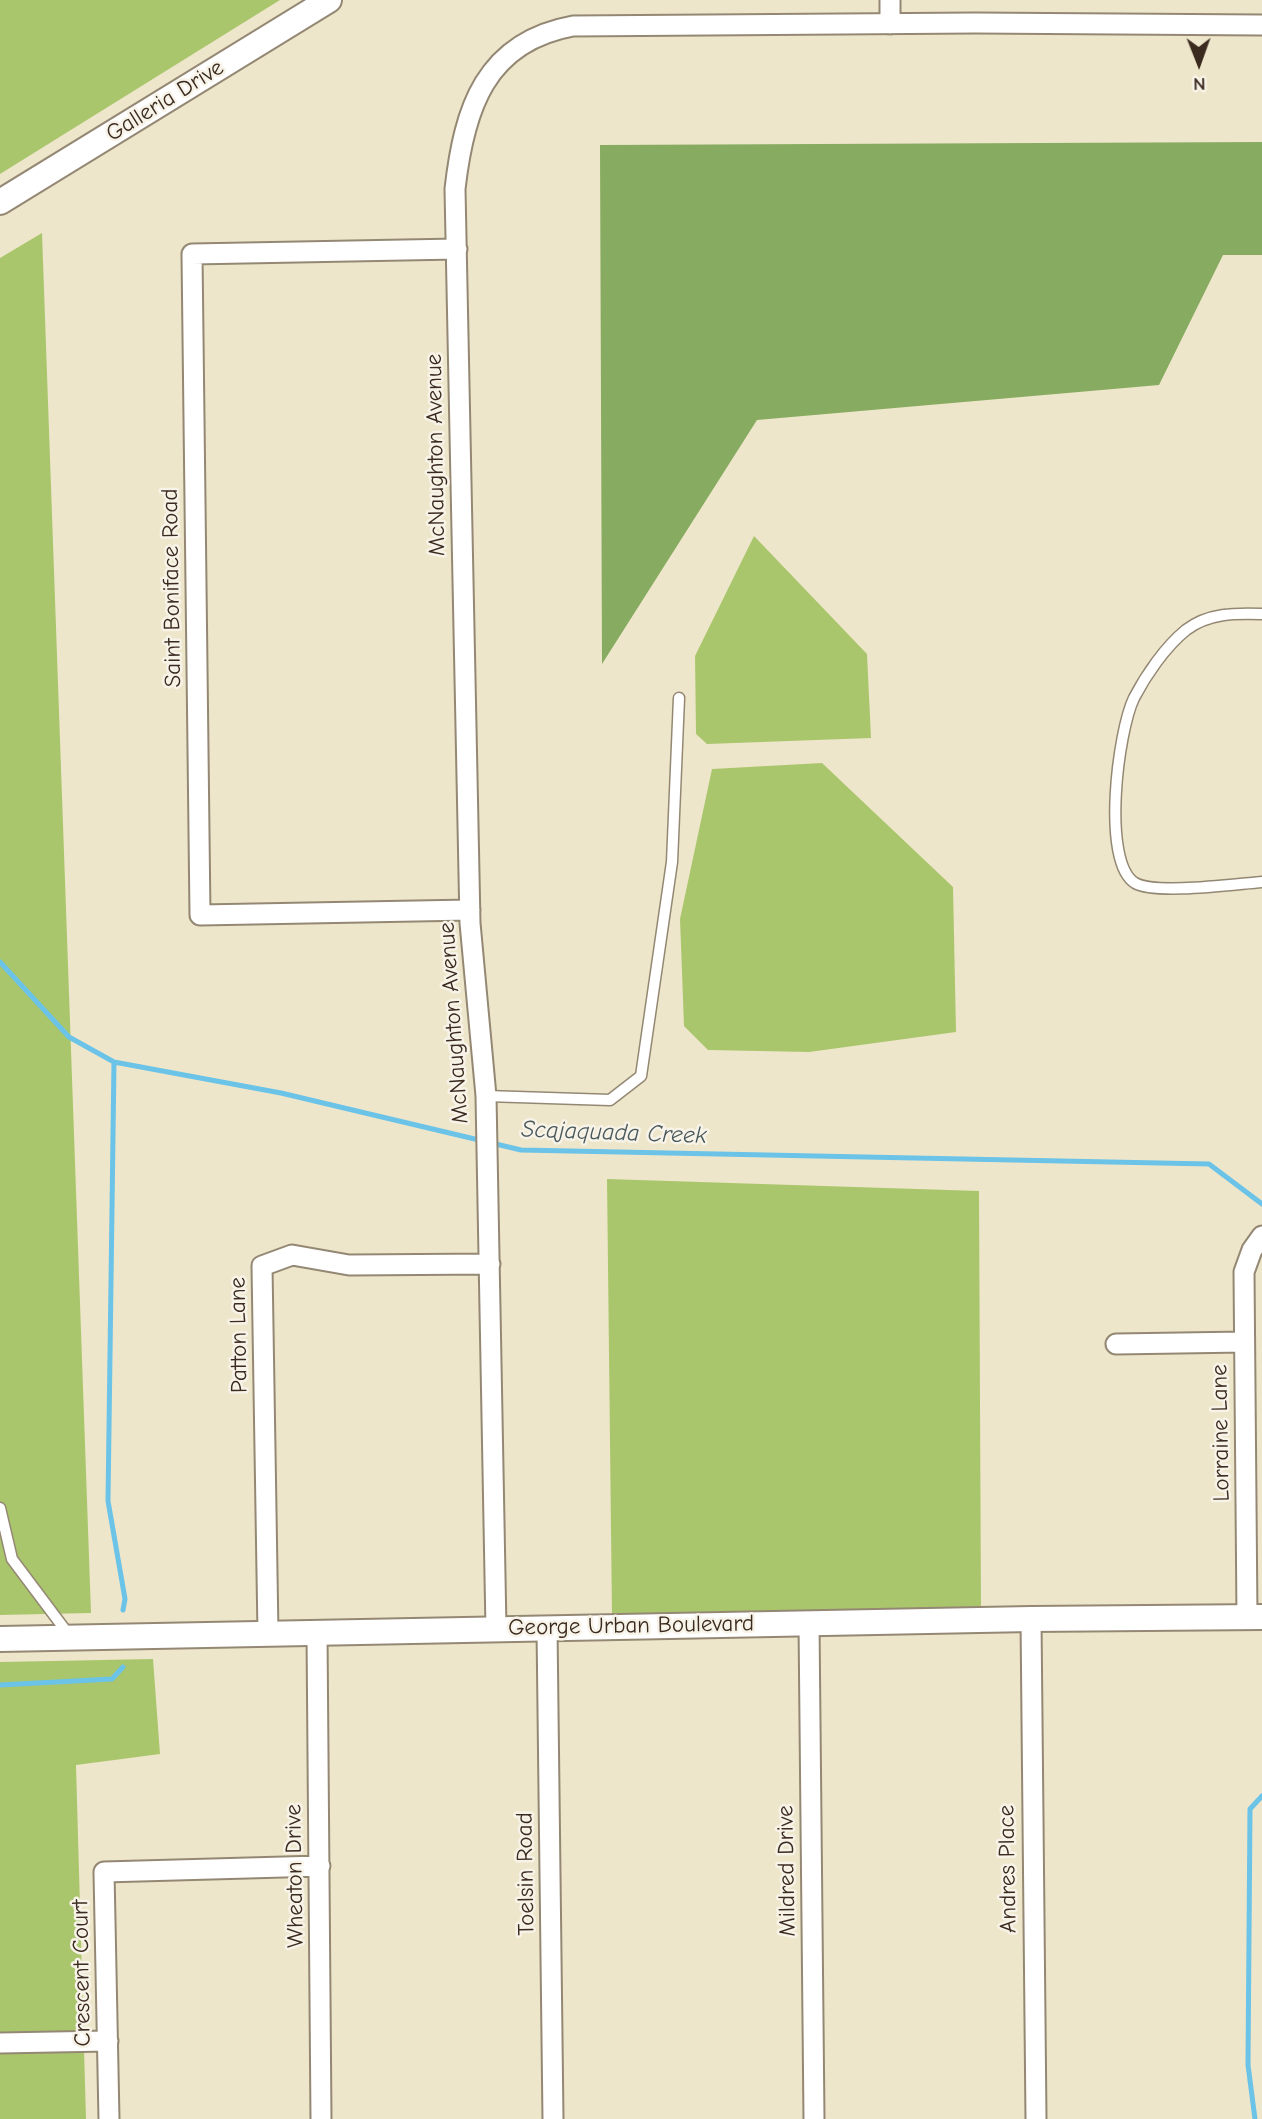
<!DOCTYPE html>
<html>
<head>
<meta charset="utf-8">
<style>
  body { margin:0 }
  #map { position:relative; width:1262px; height:2119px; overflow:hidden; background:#eee6ca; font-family:"Comic Neue",sans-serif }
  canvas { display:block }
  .north { position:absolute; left:1164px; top:28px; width:70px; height:70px; -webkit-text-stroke:5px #f7f3e8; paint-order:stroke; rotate:179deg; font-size:19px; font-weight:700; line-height:28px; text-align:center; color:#3b2a1e }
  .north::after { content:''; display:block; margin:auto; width:24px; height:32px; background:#3b2a1e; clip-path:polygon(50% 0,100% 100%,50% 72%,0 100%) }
</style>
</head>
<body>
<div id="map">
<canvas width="1262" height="2119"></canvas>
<div class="north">N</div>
</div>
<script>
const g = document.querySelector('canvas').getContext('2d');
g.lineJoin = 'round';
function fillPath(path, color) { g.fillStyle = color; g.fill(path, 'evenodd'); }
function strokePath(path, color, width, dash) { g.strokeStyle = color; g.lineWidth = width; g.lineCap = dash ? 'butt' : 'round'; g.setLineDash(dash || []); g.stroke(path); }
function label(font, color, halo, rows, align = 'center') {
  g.font = font + ' "Comic Neue",sans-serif'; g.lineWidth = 5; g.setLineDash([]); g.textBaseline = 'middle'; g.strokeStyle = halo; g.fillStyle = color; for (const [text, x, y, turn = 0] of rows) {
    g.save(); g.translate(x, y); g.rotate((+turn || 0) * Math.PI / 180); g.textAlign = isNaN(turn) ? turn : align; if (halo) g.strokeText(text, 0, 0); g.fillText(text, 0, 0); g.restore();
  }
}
const green = new Path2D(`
  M0 0H280L0 174Z
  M42 233 91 1613 0 1615V258Z
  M754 536 867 654 871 738 707 744 696 734 695 656Z
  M822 763 953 887 956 1032 809 1052 708 1050 684 1026 680 919 712 769Z
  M607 1179 979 1191 981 1610 612 1617Z
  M153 1659 160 1754 76 1765 86 2119H0V1662Z`);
const forest = new Path2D(`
  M1262 142V255H1223L1159 385 757 420 602 664 600 145Z`);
const stream = new Path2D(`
  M0 962 69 1037 114 1062 281 1093 521 1150 1209 1164 1262 1204
  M114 1062 108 1501 125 1599 123 1610
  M0 1685 112 1679 123 1667
  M1255 2119 1248 2065 1250 1809 1262 1796`);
const service = new Path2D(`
  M1262 614C1235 613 1208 613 1186 630 1165 647 1146 675 1134 698 1118 731 1101 862 1135 883 1156 895 1235 884 1262 882
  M486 1096 610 1100 641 1076 672 862 679 698
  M0 1508 12 1559 69 1635`);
const minor = new Path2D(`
  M890 0V24
  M457 249 192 254 200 915 470 910
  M1116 1344 1244 1342
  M1247 1617 1244 1272 1252 1250 1262 1236
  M1031 1619 1036 2119
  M809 1623 814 2119
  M547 1628 553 2119
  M496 1629 486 1096 470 923 455 189C464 109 485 42 573 26L975 23 1262 25
  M317 1633 321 2119
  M268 1634 262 1266 292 1255 349 1265 490 1264
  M0 2043 108 2041
  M109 2119 104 1872 320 1866`);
const tertiary = new Path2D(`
  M0 202 329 0
  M0 1639 1031 1619 1262 1617`);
const streetNames = [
  ["Galleria Drive",165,101,-32],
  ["McNaughton Avenue",436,455,-91],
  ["Saint Boniface Road",172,588,-91],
  ["McNaughton Avenue",454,1023,-94],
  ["Patton Lane",239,1335,-91],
  ["Lorraine Lane",1221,1433,-91],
  ["George Urban Boulevard",631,1626,-1],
  ["Andres Place",1008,1869,-91],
  ["Mildred Drive",787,1871,-91],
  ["Toelsin Road",526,1874,-91],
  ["Wheaton Drive",295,1876,-91],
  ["Crescent Court",82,1973,-91]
];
const waterNames = [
  ["Scajaquada Creek",614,1133,2]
];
fillPath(green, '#aac66c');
fillPath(forest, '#87ab60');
strokePath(stream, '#6bc3e8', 5);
strokePath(service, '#948874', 13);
strokePath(minor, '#948874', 23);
strokePath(tertiary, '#948874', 28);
strokePath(service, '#fff', 10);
strokePath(minor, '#fff', 19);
strokePath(tertiary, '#fff', 24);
label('23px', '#3b2a1e', '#f7f3e8', streetNames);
label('italic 24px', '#49585b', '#f7f3e8', waterNames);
</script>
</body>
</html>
